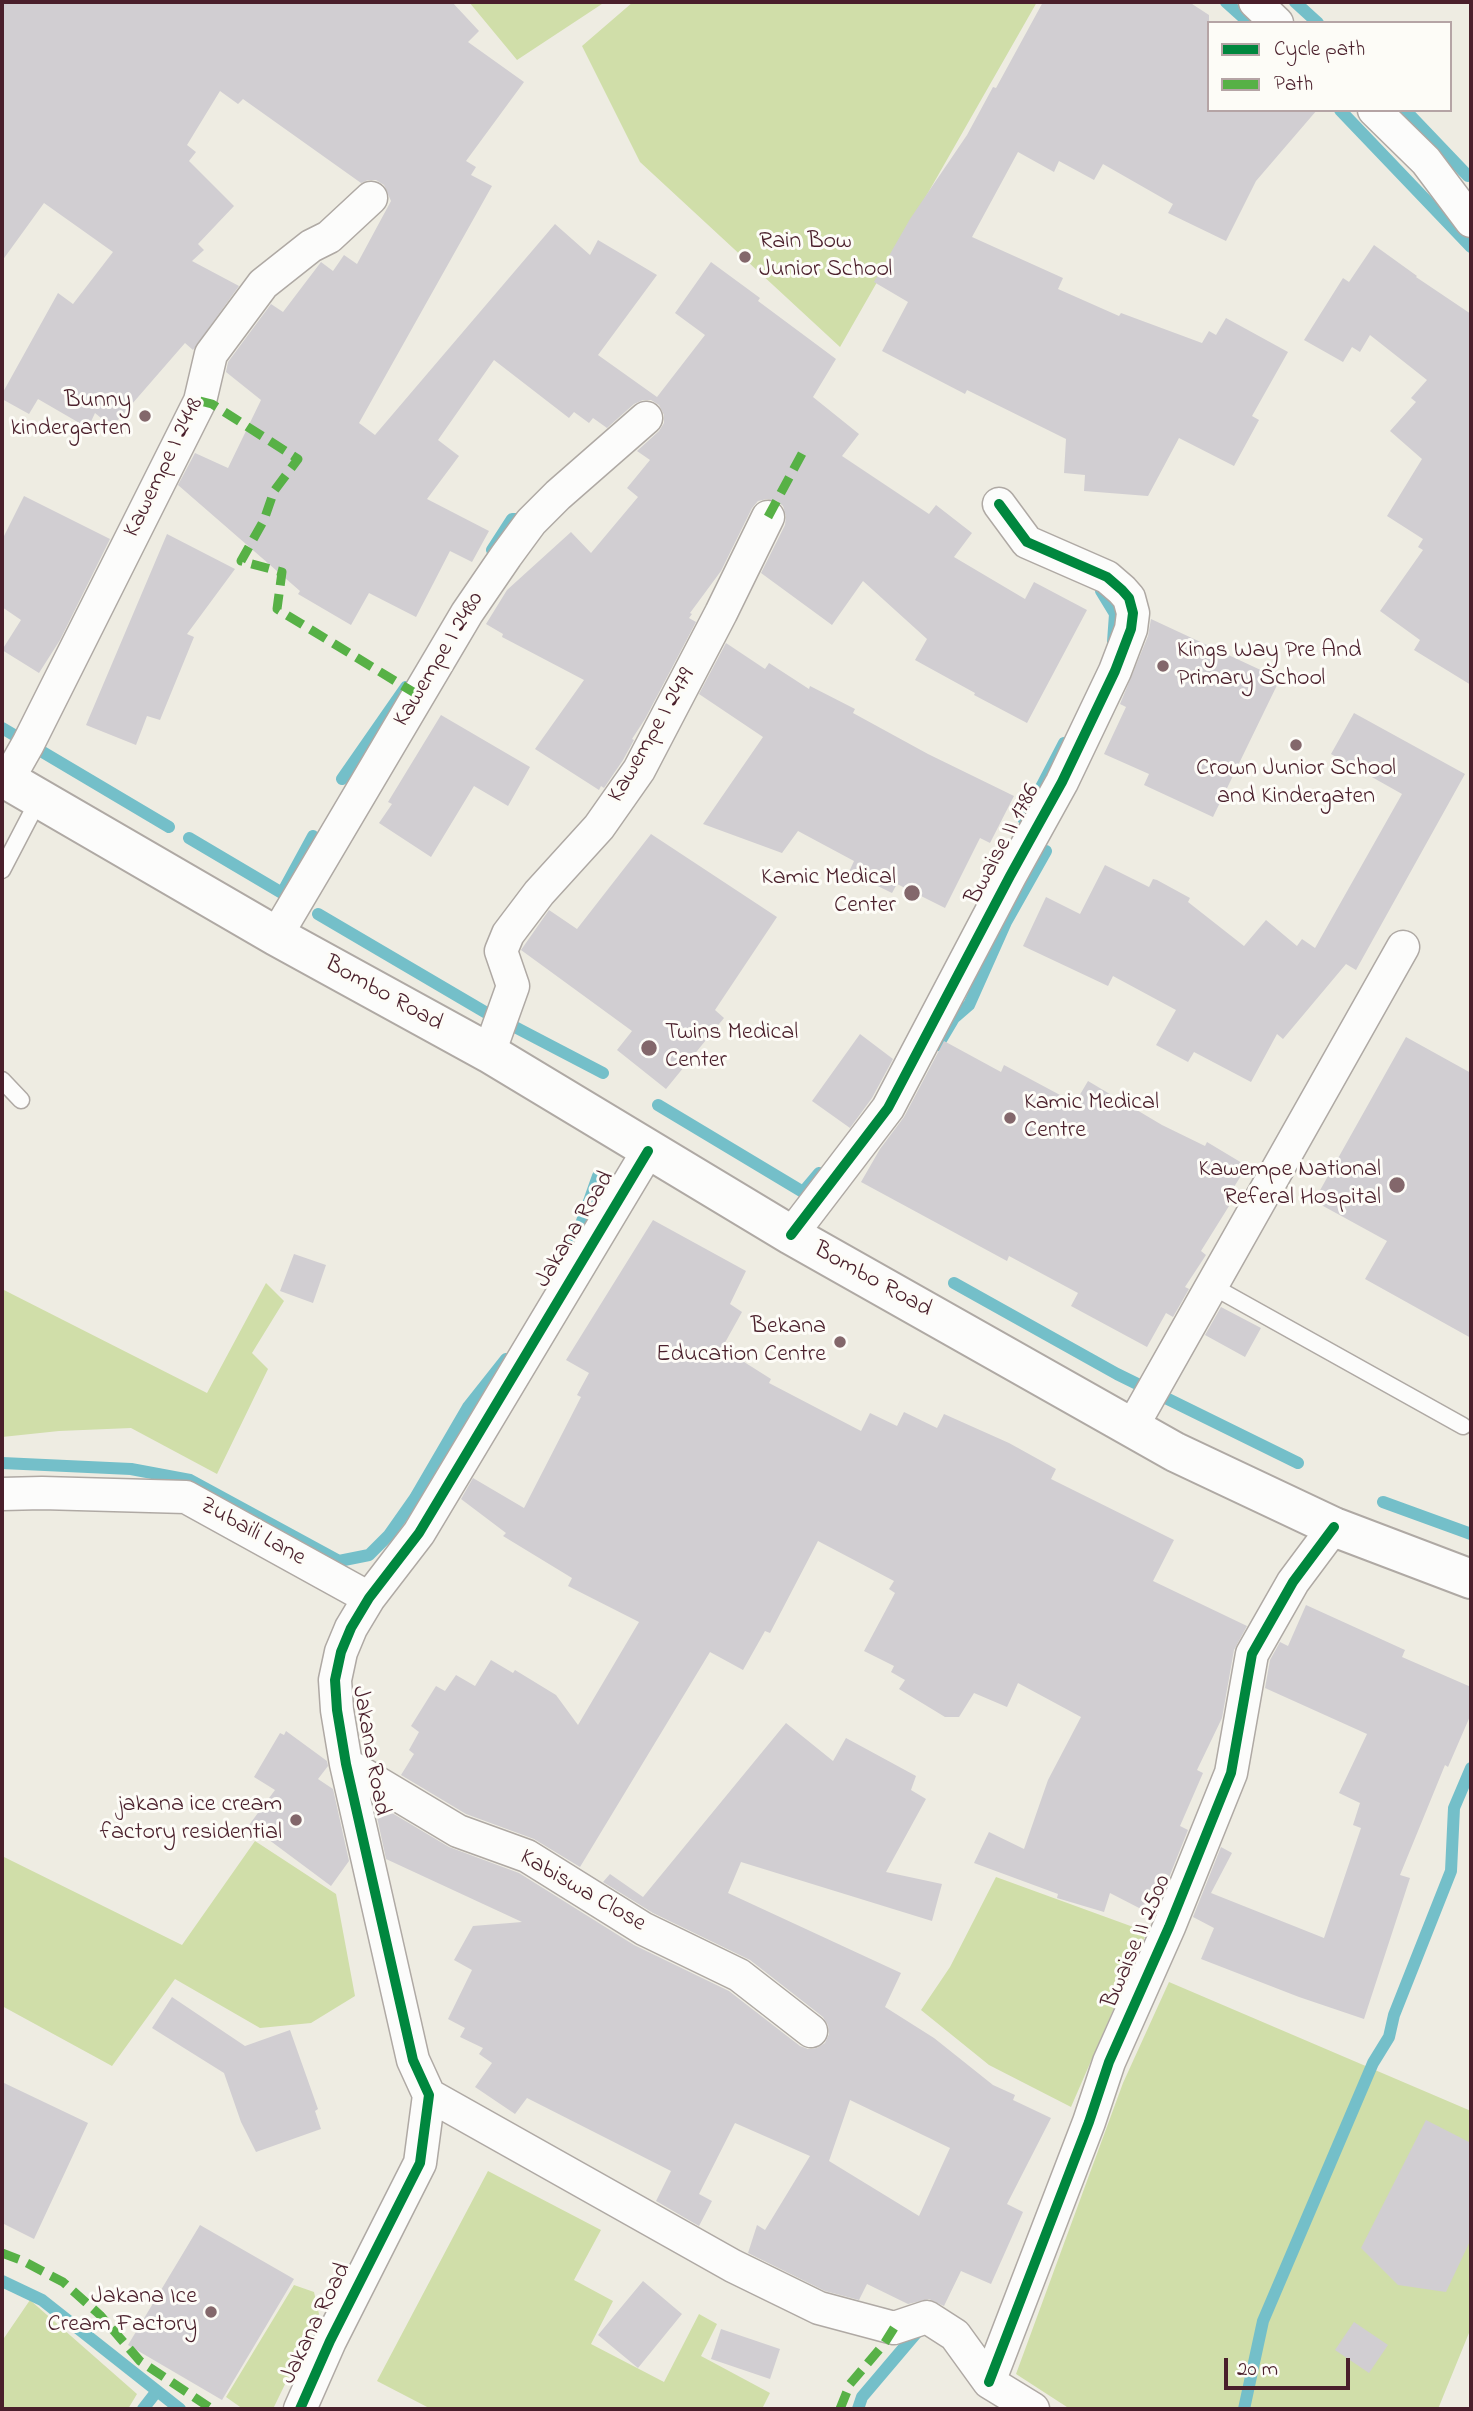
<!DOCTYPE html>
<html>
<head>
<meta charset="utf-8">
<style>
  body { margin:0 }
  #map { position:relative; width:1473px; height:2411px; overflow:hidden; background:#eeece2; font-family:"Indie Flower",sans-serif }
  canvas { display:block }
  .frame { position:absolute; inset:0; border:4px solid #4a1f2b; pointer-events:none }
  .legend { position:absolute; left:1207px; top:21px; width:245px; height:91px; box-sizing:border-box; background:#fdfcf7; border:2px solid #b5a4a5; margin:0; padding:9px 12px; list-style:none; font-size:21px; color:#4a1f2b }
  .legend li { display:flex; align-items:center; gap:14px; height:35px }
  .legend b { width:35px; border:2px solid #b5a4a5 }
  .scale { position:absolute; left:1224px; top:2358px; width:126px; height:32px; box-sizing:border-box; border:4px solid #4a1f2b; border-top:0; padding-left:9px; font-size:21px; line-height:24px; white-space:nowrap; color:#4a1f2b; -webkit-text-stroke:5px #fdfcf7; paint-order:stroke }
</style>
</head>
<body>
<div id="map">
<canvas width="1473" height="2411"></canvas>
<div class="frame"></div>
<ul class="legend">
<li><b style="height:9px;background:#00873e"></b>Cycle path</li>
<li><b style="height:9px;background:#57b146"></b>Path</li>
</ul>
<div class="scale">20 m</div>
</div>
<script>
const g = document.querySelector('canvas').getContext('2d');
g.lineJoin = 'round';
function fillPath(path, color) { g.fillStyle = color; g.fill(path, 'evenodd'); }
function strokePath(path, color, width, dash) { g.strokeStyle = color; g.lineWidth = width; g.lineCap = dash ? 'butt' : 'round'; g.setLineDash(dash || []); g.stroke(path); }
function label(font, color, halo, rows, align = 'center') {
  g.font = font + ' "Indie Flower",sans-serif'; g.lineWidth = 6; g.setLineDash([]); g.textBaseline = 'middle'; g.strokeStyle = halo; g.fillStyle = color; for (const [text, x, y, turn = 0] of rows) {
    g.save(); g.translate(x, y); g.rotate((+turn || 0) * Math.PI / 180); g.textAlign = isNaN(turn) ? turn : align; if (halo) g.strokeText(text, 0, 0); g.fillText(text, 0, 0); g.restore();
  }
}
const green = new Path2D(`
  M469 2H605L517 60Z
  M633 2H1037L840 347 640 162 582 46Z
  M266 1283 284 1301 252 1353 268 1369 217 1474 131 1428 59 1431 2 1437V1289L207 1393Z
  M255 1841 336 1894 355 1996 311 2023 260 2028 175 1979 112 2066 2 2006V1856L182 1945Z
  M996 1877 1147 1932 1071 2107 989 2065 921 2010 950 1967Z
  M1169 1982 1471 2111V2328L1438 2409H1070L1016 2374 1123 2083Z
  M488 2171 601 2230 574 2280 613 2301 591 2344 664 2382 699 2314 717 2324 701 2356 770 2393 762 2409H431L377 2381Z
  M294 2285 314 2292 319 2314 273 2409H243L226 2397Z
  M30 2300 137 2394 128 2409H2V2341Z`);
const stream = new Path2D(`
  M1226 2 1246 20
  M1295 2 1318 23
  M1340 110 1471 247
  M1405 110 1468 176
  M492 550 512 519H519
  M1101 591 1115 614 1113 642
  M2 728 169 827
  M342 779 406 687
  M1024 820 1064 743
  M189 838 282 893 313 836
  M318 914 490 1015
  M513 1026 603 1073
  M938 1045 954 1018 969 1005 1006 922 1046 851
  M658 1105 803 1192 819 1173
  M569 1258 598 1176
  M954 1283 1117 1374 1298 1463
  M2 1463 131 1469 190 1480 339 1561 369 1555 389 1535 415 1498 468 1407 506 1359
  M1383 1502 1471 1534
  M2 2281 42 2300 180 2409
  M143 2409 157 2391
  M858 2409 862 2397 918 2331
  M1244 2409 1263 2321 1373 2063 1389 2037 1394 2015 1451 1871 1454 1808 1471 1768`);
const building = new Path2D(`
  M2 2H452L479 31 468 42 524 82 466 161 476 167 471 175 492 186 359 423 375 435 555 224 590 255 598 240 657 275 598 355 657 397 705 335 675 313 711 262 760 298 758 301 836 359 813 397 859 434 842 456 929 514 936 505 972 533 954 557 1025 599 1034 582 1087 610 1027 723 974 695 975 693 915 660 927 639 863 581 832 625 761 573 785 525 786 516 783 506 777 501 767 499 758 501 752 508 721 571 690 613 692 614 689 618 696 622 645 719 632 739 634 740 623 760 604 788 601 786 599 790 535 749 584 680 502 637 503 634 486 624 507 590 571 532 591 553 638 497 627 488 650 460 637 451 659 431 664 423V415L659 405 651 400H643L634 404 607 428 593 418 589 423 574 412 569 418 494 360 438 440 459 456 427 499 489 531 472 562 450 551 416 617 369 593 351 625 298 594 300 591 178 485 195 453 228 468 261 400 226 372 228 362 271 304 283 312 321 262 333 271 344 255 357 264 391 201 384 185 376 180H368L361 183 243 99 238 104 220 91 187 145 196 152 189 161 234 206 198 244 204 250 192 261 239 286 193 350 185 343 112 427 95 413 88 428 38 399 29 414 2 399V394L58 293 73 304 113 252 44 203 2 261Z
  M1043 2H1189L1209 15V110H1317L1256 181 1226 241 1168 213 1173 204 1103 164 1094 180 1059 161 1054 172 1018 152 972 237 1063 278 1058 289 1119 316 1121 313 1202 343 1209 331 1216 335 1226 318 1288 352 1252 416 1259 420 1234 466 1179 438 1148 496 1084 491 1085 475 1064 473 1066 439 967 390 965 394 882 351 908 302 874 282 910 219 967 135 993 87 996 88Z
  M1374 245 1417 276 1416 277 1471 314V685L1414 650 1420 640 1380 611 1423 550 1418 547 1423 539 1387 516 1422 459 1390 431 1416 402 1411 398 1427 380 1370 335 1360 352 1352 347 1343 362 1304 340 1343 278 1349 282Z
  M24 496 110 539 60 640 39 673 2 650 21 620 2 607V540Z
  M167 534 235 569 187 634 194 637 160 720 147 716 136 745 86 725Z
  M1151 619 1280 679 1213 817 1144 785 1149 774 1104 754 1126 707 1120 704 1148 636Z
  M726 643 765 669 769 663 809 689 810 686 855 709 853 713 928 754 1014 796 990 843 980 838 945 908 897 884 892 893 849 872 854 861 798 831 782 853 703 824 763 737 699 694Z
  M1354 713 1465 774 1356 970 1346 964 1283 1039 1277 1034 1251 1082 1194 1052 1188 1062 1156 1045 1176 1010 1113 976 1108 986 1023 946 1046 897 1080 914 1105 865 1149 887 1153 879 1157 880 1190 898 1188 902 1244 946 1266 920 1297 946 1302 939 1315 948 1402 794 1331 754Z
  M441 715 530 767 508 806 474 786 431 857 379 823 392 804 388 802Z
  M651 834 777 917 715 1010 724 1018 666 1089 617 1050 632 1031 521 950 549 910 577 929Z
  M860 1034 893 1059 872 1098 850 1128 812 1101Z
  M1406 1037 1471 1073V1338L1365 1279 1387 1241 1314 1201Z
  M944 1041 1001 1072 1004 1065 1075 1103 1088 1081 1162 1125 1205 1146 1207 1142 1247 1166 1229 1195 1234 1198 1201 1251 1206 1255 1185 1287 1189 1289 1173 1317 1166 1313 1147 1347 1071 1306 1078 1293 1009 1256 1007 1261 861 1182 880 1149 904 1117Z
  M653 1220 746 1271 730 1304 742 1312 722 1348 771 1379 769 1383 861 1431 870 1413 897 1426 904 1412 937 1428 944 1414 1009 1443 1056 1469 1051 1479 1174 1540 1153 1581 1247 1626 1234 1650 1222 1718 1197 1770 1203 1773 1180 1826 1188 1830 1160 1900 1150 1896 1143 1910 1110 1893 1104 1912 1057 1898 1058 1894 974 1863 989 1832 1024 1849 1048 1780 1081 1717 1018 1683 1007 1707 974 1693 959 1717H945L899 1689 905 1680 891 1672 894 1666 864 1651 895 1593 889 1589 894 1581 818 1541 770 1633 765 1631 743 1670 710 1652 580 1867 534 1839 466 1814 401 1775 414 1754 409 1750 419 1732 411 1726 436 1686 445 1691 456 1675 475 1686 491 1660 513 1673 515 1670 556 1695 578 1725 639 1622 568 1586 572 1578 503 1536 506 1533 461 1499 473 1478 524 1508 581 1397 577 1395 589 1373 566 1360Z
  M294 1254 326 1265 313 1303 280 1291Z
  M1221 1307 1261 1328 1245 1357 1205 1335Z
  M1306 1605 1405 1650 1402 1657 1471 1687V1714L1448 1767 1445 1765 1400 1875 1410 1878 1364 2019 1299 1997 1201 1959 1214 1928 1193 1917 1221 1847 1232 1853 1211 1893 1324 1938 1361 1828 1353 1825 1360 1803 1339 1793 1367 1734 1265 1688 1270 1660 1280 1642 1288 1646Z
  M786 1723 833 1761 846 1738 916 1776 911 1790 926 1799 886 1872 942 1884 932 1921 741 1862 728 1893 901 1973 885 2007 934 2038 993 2085 1015 2095 1013 2100 1051 2118 1007 2204 1023 2212 991 2284 961 2271 944 2306 929 2299 908 2304 867 2284 859 2300 825 2291 748 2253 757 2225 765 2230 810 2156 735 2123 699 2194 712 2201 699 2226 656 2201 671 2171 527 2098 515 2114 475 2087 492 2063 479 2054 483 2048 460 2037 465 2028 448 2019 472 1970 454 1960 473 1926 522 1922 386 1859 377 1817 382 1807 449 1847 519 1873 634 1945 729 1991 800 2046 808 2049 817 2048 825 2043 829 2034 828 2025 823 2017 750 1960 653 1913 603 1882 610 1874 643 1897ZM850 2100 950 2148 919 2216 829 2161Z
  M286 1731 327 1761 328 1766 318 1779 333 1789 349 1861 331 1886 249 1825 275 1790 254 1777 280 1733 284 1735Z
  M172 1997 245 2046 290 2030 318 2109 315 2111 321 2129 256 2152 241 2122 224 2073 152 2028Z
  M2 2082 88 2123 34 2239 2 2223Z
  M1426 2120 1471 2143V2239L1446 2292 1398 2285 1361 2248Z
  M200 2225 294 2279 222 2400 128 2345Z
  M643 2281 682 2314 638 2368 598 2335Z
  M1354 2322 1388 2345 1369 2373 1335 2350Z
  M721 2329 780 2349 770 2379 711 2359Z`);
const service = new Path2D(`
  M2 870 39 799
  M2 1080 21 1100
  M1212 1286 1463 1426`);
const minor = new Path2D(`
  M1255 2 1277 23
  M1374 110 1426 161 1471 221
  M7 781 28 744 200 401 211 354 263 284 311 246 329 237 371 198
  M276 936 467 613 506 556 531 522 558 495 646 418
  M489 1053 513 986 501 951 508 934 539 893 599 827 639 770 721 613 768 517
  M791 1235 888 1108 1010 876 1062 782 1115 671 1131 629 1133 613 1129 598 1122 590 1107 577 1027 542 999 504
  M1132 1427 1403 947
  M2 1494 42 1493 186 1497 369 1598
  M346 1764 458 1831 527 1856 644 1929 739 1975 811 2031
  M429 2095 733 2266 819 2308 894 2328 927 2317 955 2335 989 2382 1033 2409
  M989 2382 1089 2122 1109 2062 1169 1927 1231 1773 1252 1654 1293 1582 1334 1527
  M300 2409 330 2341 420 2163 429 2095 413 2060 346 1764 337 1710 335 1680 341 1652 351 1628 369 1598 419 1533 648 1151`);
const primary = new Path2D(`
  M2 777 276 936 489 1053 791 1235 1175 1452 1334 1527 1471 1579`);
const quiet = new Path2D(`
  M200 401 212 404 298 459 274 491 264 520 241 561 282 572 277 609 418 695
  M768 517 805 448
  M2 2253 23 2261 63 2282 100 2315 140 2361 212 2409
  M840 2409 850 2384 884 2344 894 2328`);
const cycleway = new Path2D(`
  M791 1235 888 1108 1010 876 1062 782 1115 671 1131 629 1133 613 1129 598 1122 590 1107 577 1027 542 999 504
  M989 2382 1089 2122 1109 2062 1169 1927 1231 1773 1252 1654 1293 1582 1334 1527
  M300 2409 330 2341 420 2163 429 2095 413 2060 346 1764 337 1710 335 1680 341 1652 351 1628 369 1598 419 1533 648 1151`);
const markers = [
  [745,257,7,"#83676b"],
  [145,416,7,"#83676b"],
  [1163,666,7,"#83676b"],
  [1296,745,7,"#83676b"],
  [912,893,9,"#83676b"],
  [649,1048,9,"#83676b"],
  [1010,1118,7,"#83676b"],
  [1397,1185,9,"#83676b"],
  [840,1342,7,"#83676b"],
  [296,1820,7,"#83676b"],
  [211,2312,7,"#83676b"]
];
const poiNames = [
  ["Rain Bow",759,243,"left"],
  ["Junior School",759,271,"left"],
  ["Bunny",131,402],
  ["kindergarten",131,430],
  ["Kings Way Pre And",1177,652,"left"],
  ["Primary School",1177,680,"left"],
  ["Crown Junior School",1296,770,"center"],
  ["and Kindergaten",1296,798,"center"],
  ["Kamic Medical",896,879],
  ["Center",896,907],
  ["Twins Medical",665,1034,"left"],
  ["Center",665,1062,"left"],
  ["Kamic Medical",1024,1104,"left"],
  ["Centre",1024,1132,"left"],
  ["Kawempe National",1381,1171],
  ["Referal Hospital",1381,1199],
  ["Bekana",826,1328],
  ["Education Centre",826,1356],
  ["jakana ice cream",282,1806],
  ["factory residential",282,1834],
  ["Jakana Ice",197,2298],
  ["Cream Factory",197,2326]
];
const streetNames = [
  ["Kawempe I 2448",165,468,-64],
  ["Kawempe I 2480",440,660,-59],
  ["Kawempe I 2479",653,736,-60],
  ["Bwaise II 1786",1004,845,-62],
  ["Bombo Road",383,995,29],
  ["Jakana Road",576,1230,-59],
  ["Bombo Road",872,1281,29],
  ["Zubaili Lane",252,1533,29],
  ["Jakana Road",369,1751,80],
  ["Kabiswa Close",582,1892,30],
  ["Bwaise II 2500",1138,1942,-67],
  ["Jakana Road",317,2324,-64]
];
fillPath(green, '#d0dea9');
strokePath(stream, '#74bfc9', 12);
fillPath(building, '#d1ced2');
strokePath(service, '#afa9a4', 19);
strokePath(minor, '#afa9a4', 35);
strokePath(primary, '#afa9a4', 42);
strokePath(service, '#fcfcfb', 16);
strokePath(minor, '#fcfcfb', 32);
strokePath(primary, '#fcfcfb', 38);
strokePath(quiet, '#57b146', 9, [18, 9]);
strokePath(cycleway, '#00873e', 10);
for (const [x, y, r, color] of markers) { const dot = new Path2D(); dot.arc(x, y, r, 0, 2 * Math.PI); g.fillStyle = color; g.fill(dot); strokePath(dot, '#fdfcf7', 2.5); }
label('24px', '#4a1f2b', '#fdfcf7', poiNames, 'right');
label('24px', '#4a1f2b', '#fdfcf7', streetNames);
</script>
</body>
</html>
